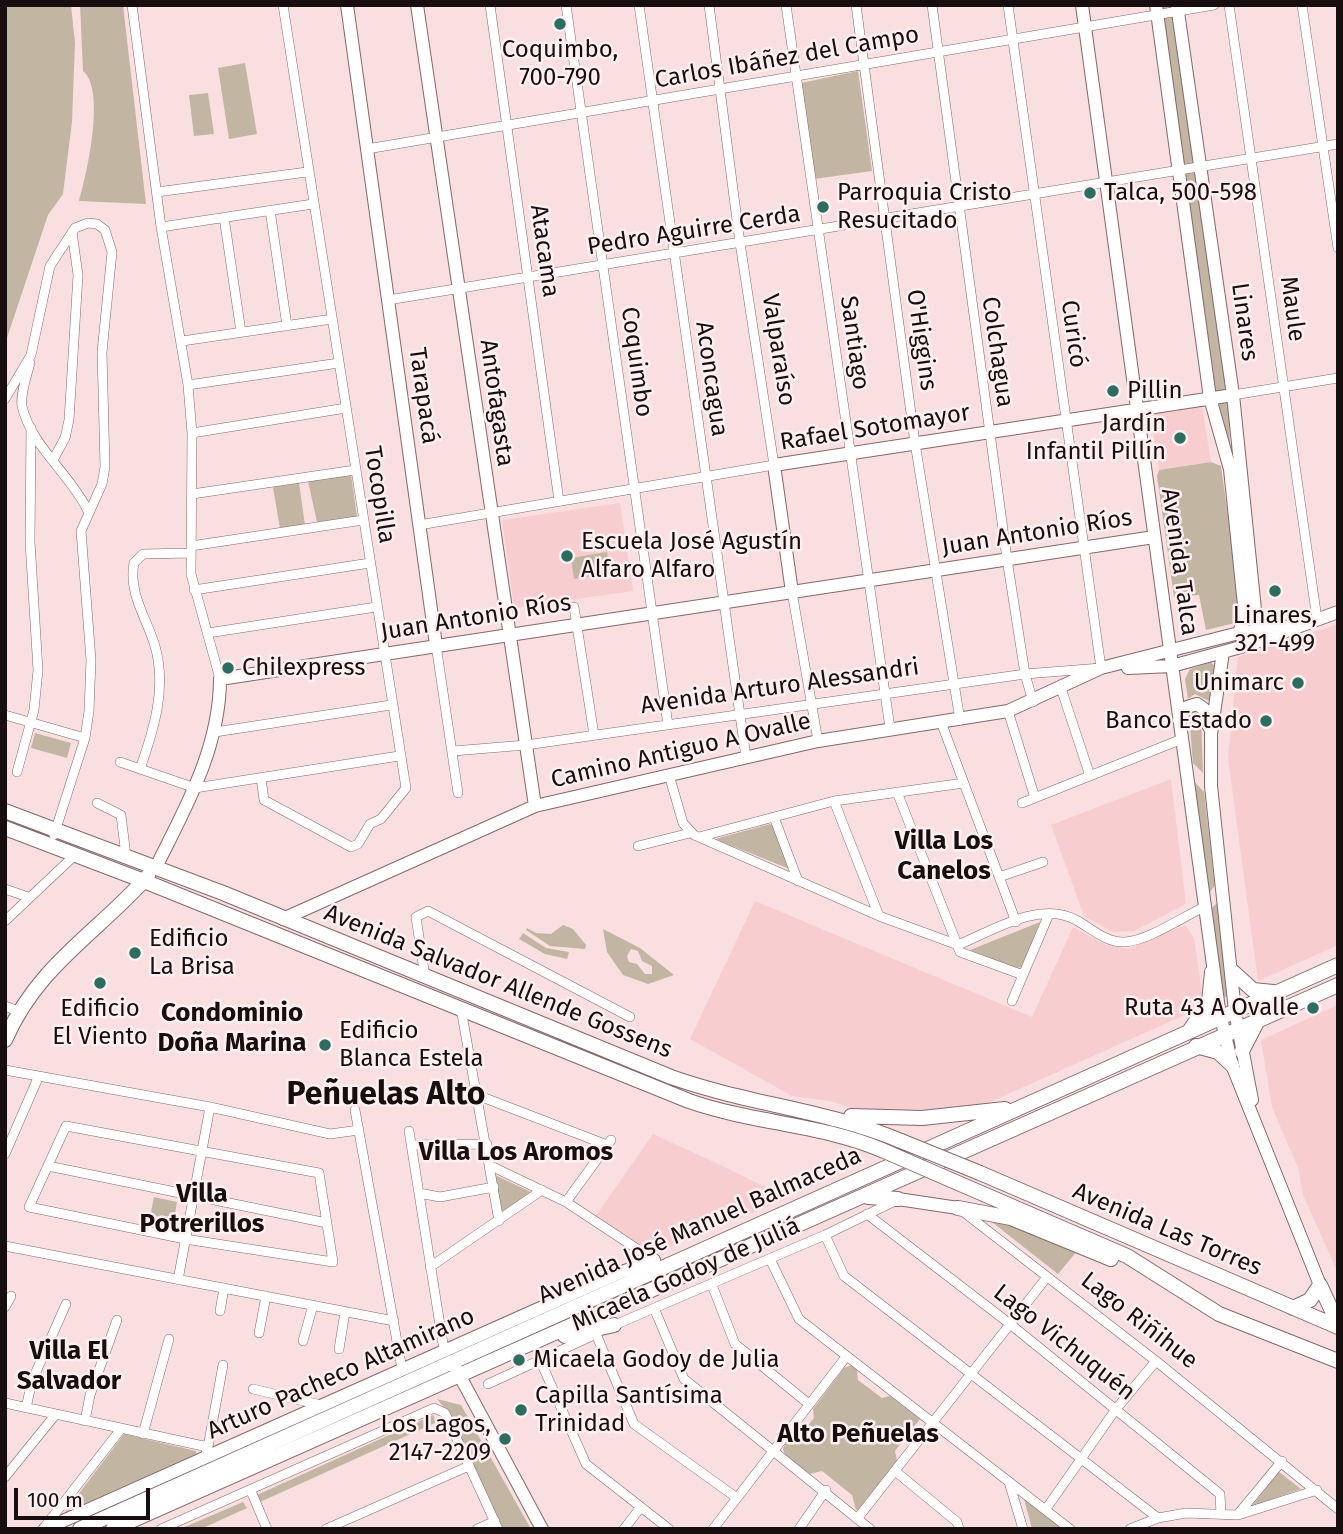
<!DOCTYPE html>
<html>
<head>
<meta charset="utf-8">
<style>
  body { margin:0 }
  #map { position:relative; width:1343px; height:1534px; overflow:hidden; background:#fadfe0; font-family:"Fira Sans",sans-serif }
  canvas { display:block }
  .frame { position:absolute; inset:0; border:7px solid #190e0f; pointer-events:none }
  .scale { position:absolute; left:14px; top:1488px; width:136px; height:32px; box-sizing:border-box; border:4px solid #190e0f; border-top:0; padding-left:9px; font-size:21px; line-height:24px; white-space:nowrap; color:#190e0f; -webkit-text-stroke:5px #fef0f1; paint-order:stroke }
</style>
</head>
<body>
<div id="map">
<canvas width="1343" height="1534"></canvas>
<div class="frame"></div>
<div class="scale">100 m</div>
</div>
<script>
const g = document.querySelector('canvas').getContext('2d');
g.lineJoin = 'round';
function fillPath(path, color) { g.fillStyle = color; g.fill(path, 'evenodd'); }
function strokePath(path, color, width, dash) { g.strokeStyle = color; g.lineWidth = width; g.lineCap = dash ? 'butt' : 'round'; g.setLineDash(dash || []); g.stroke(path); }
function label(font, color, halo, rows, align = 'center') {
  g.font = font + ' "Fira Sans",sans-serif'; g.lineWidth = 5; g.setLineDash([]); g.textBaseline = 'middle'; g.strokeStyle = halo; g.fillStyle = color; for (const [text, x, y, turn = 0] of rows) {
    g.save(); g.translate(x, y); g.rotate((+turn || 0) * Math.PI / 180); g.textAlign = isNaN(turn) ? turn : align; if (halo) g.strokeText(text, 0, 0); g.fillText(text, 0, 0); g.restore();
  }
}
const built = new Path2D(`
  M1202 406 1211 462 1159 470 1150 414Z
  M620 503 633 591 514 608 502 520Z
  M1338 624V945L1258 981 1228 758 1238 657Z
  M1171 779 1186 904 1134 931 1113 932 1084 916 1051 825Z
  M755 901 1032 1017 1073 927 1106 945 1128 949 1185 925 1194 938 1203 1000 1198 1009 979 1107 863 1112 830 1101 792 1096 690 1039Z
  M1338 1005V1273L1303 1195 1298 1168 1272 1107 1261 1040Z
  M653 1134 716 1163 788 1198 655 1253 595 1217Z`);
const green = new Path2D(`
  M5 5H71L75 43 72 122 63 194 48 215 5 344Z
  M80 5H123L146 204 79 201C87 174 106 90 83 71Z
  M1161 5H1173L1228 390 1230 450 1216 393Z
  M245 63 257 134 229 139 218 68Z
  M858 71 872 171 814 179 801 83Z
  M208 93 214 134 194 136 189 95Z
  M1211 462 1221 466 1242 618 1239 622 1206 630 1199 595 1174 597 1157 476 1159 470Z
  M351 474 357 517 317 522 308 481Z
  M299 483 305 525 280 529 273 487Z
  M607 552 610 573 574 579 571 558Z
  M1211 662 1216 668 1211 702 1195 694 1188 699 1185 679 1190 669Z
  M1195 709 1201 716 1203 773 1193 763 1189 715Z
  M35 733 71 743 67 758 31 748Z
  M1191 778 1204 792 1215 885 1208 895Z
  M770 824 775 827 792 870 715 839Z
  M1217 903 1228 990 1229 995 1223 998 1210 910Z
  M1040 922 1022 967 1015 968 970 950Z
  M563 925 573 929 586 945 585 949 550 946 526 930 527 928 536 933 551 934Z
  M603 929 640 948 674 975 648 984 623 975 607 952ZM631 949 638 951 642 961 652 966V974H645L637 964 629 962 627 956Z
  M523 933 546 948 569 952 567 959 545 954 519 939Z
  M495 1175 533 1193 501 1213Z
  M154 1197 177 1202 172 1232 148 1227Z
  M988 1219 1018 1224 1078 1250 1058 1274Z
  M852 1365 857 1369 858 1380 882 1398 890 1396 920 1419 895 1451 897 1461 860 1509 856 1510 852 1495 822 1471 810 1474 785 1455 783 1449 786 1442 797 1439 814 1418 813 1409 844 1368Z
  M437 1399 461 1405 531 1529H503L448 1412Z
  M433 1415 437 1422 260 1502 257 1495Z
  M124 1434 196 1451V1454L65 1512Z
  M1279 1472 1301 1489 1252 1506Z
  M1023 1495 1064 1529H1032Z
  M243 1502 247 1508 201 1529H180Z`);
const street = new Path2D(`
  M132 5 161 227 188 385 192 433 191 574 220 679
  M490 5 559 501
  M566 5 668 725
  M639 5 746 757
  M786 5 890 728
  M856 5 915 443 960 720
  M932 5 1007 559 1025 674 1033 702
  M1229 5 1317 619
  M1302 5 1338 248
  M367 149 1214 5
  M157 192 307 172
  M270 210 287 326
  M224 217 241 332
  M161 227 313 204
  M388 300 1338 144
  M182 341 332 319
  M30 363C27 375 20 394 22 406 31 446 71 475 88 511
  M188 385 339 363
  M1233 395 1338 378
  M5 399 31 355 50 266 75 228 88 223 97 224 105 230 112 252 102 352 105 467 102 484 81 531 91 660 89 711 85 738 54 835
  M192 433 346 408
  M53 460 65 438 69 420 78 275 72 232
  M192 494 355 470
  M419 525 774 465 740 243 709 5
  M191 546 363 520
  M194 590 370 563
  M792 592 818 741
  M574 607 594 735
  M208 633 376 607
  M436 645 458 793
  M1061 688 1090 776
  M1008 711 1035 798
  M5 715 85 738
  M941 722 1016 922
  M215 732 391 705
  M453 751 526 745 1025 674 1101 668 1008 5
  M120 762 195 788 399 756
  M140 769C154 729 167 688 155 646 147 619 128 593 134 563L143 554 191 553
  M17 772 34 710 38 670 30 542 31 428
  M669 775 683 823 694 835 879 916 958 945C992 931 1039 900 1076 920 1091 928 1106 943 1125 942 1147 941 1183 917 1204 907
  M261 778 264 800 351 847 358 844 370 824 381 819 406 788 283 5
  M897 792 960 952 1023 975
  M834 801 879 916
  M97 803 121 815 126 856
  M1022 803 1182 739
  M774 817 798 881
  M699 837 834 801 964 783
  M638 846 690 833
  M999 877 1043 862
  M5 889 28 897
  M5 921 75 855
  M425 977 416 917 428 911 630 1017
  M1012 1001 1049 914
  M5 1006 18 1011
  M461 1009 499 1221
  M5 1070 210 1107 330 1134 359 1130
  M477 1095 607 1145
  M355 1110 402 1369
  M66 1126 319 1173 333 1262 185 1239 29 1207Z
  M409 1131 444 1350
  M411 1145 487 1144
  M5 1154 38 1078
  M48 1166 327 1223
  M491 1166 566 1202 654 1260
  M419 1193 440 1197 494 1187
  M566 1202 611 1140
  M961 1210 1156 1361 1338 1509
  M867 1214 1010 1324 1220 1494 1221 1514
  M825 1235 844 1276 1158 1518
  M5 1246 394 1321
  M770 1259 799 1319 1070 1529
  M430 1267 542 1190
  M178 1280 210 1107
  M712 1285 735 1344 809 1404
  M5 1307 11 1296
  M654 1308 684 1379 870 1529
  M220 1311 224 1288
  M610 1327 825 1235 895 1201
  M259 1333 266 1296
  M596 1334 634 1424 737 1498
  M303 1341 313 1305
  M339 1349 345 1312
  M540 1360 586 1464 669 1529
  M488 1384 594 1335
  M253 1389 321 1405
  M5 1403 208 1447 205 1457
  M26 1408 32 1381 66 1304
  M85 1421 90 1395 117 1320
  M143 1434 169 1339
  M208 1447 223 1365
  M895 1471 957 1522 959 1529
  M5 1477 56 1414
  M1009 1482 1023 1529
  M251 1491 267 1529
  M1046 1509 1116 1409 1156 1361
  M1239 1513 1282 1461
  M857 1519 1047 1277
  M43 1529 121 1429
  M161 1529 434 1408 445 1413 498 1529
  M326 1529 469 1466
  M477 1529 495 1521
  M624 1529 641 1507
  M713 1529 846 1357
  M799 1529 826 1490
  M1130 1529 1158 1518 1186 1513 1238 1515 1317 1490`);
const secondary = new Path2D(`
  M347 5 436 645
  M417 5 535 806
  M1082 5 1219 1009 1232 1065 1320 1285
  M1156 5 1210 398 1230 469 1245 615 1239 633
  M1177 5 1233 395 1257 629 1248 645
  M792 592 774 465 1233 395
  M1223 652 1211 734V786L1235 1011 1252 1100
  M1128 668 1172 666 1248 645 1338 612
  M1179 720 1187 707 1197 704 1204 709 1209 727
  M156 867C186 807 220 747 220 679L1154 537
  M283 919 535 806 818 741 1008 711 1101 668 1239 633 1300 625
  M898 1199 958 1208
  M455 1367 542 1529
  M45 1529 619 1273 654 1260`);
const primary = new Path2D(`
  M5 811 223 893 671 1077C747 1104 827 1110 901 1141
  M5 828 144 881 689 1101C752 1123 820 1124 882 1150
  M1232 971 1253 990 1273 992
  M1190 1030 1209 1002 1212 972
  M5 1040C38 965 96 934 148 876
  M1196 1046 1218 1052 1232 1065
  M1242 1051 1258 1020
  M851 1116 922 1118 1005 1109
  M980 1173 1338 1327
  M951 1180 1127 1256 1219 1314 1338 1361
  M868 1197 898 1199
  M958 1208 1011 1218 1111 1259
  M1320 1285 1338 1324
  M1293 1308 1310 1300 1320 1285
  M565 1336 614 1325
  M80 1529 1338 965
  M113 1529 1338 985`);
const primaryBridge = new Path2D(`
  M901 1141 980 1173
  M882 1150 951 1180`);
const markers = [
  [560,24,7,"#2b6e5f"],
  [1090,193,7,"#2b6e5f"],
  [823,207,7,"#2b6e5f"],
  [1113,391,7,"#2b6e5f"],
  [1180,438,7,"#2b6e5f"],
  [567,556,7,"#2b6e5f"],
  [1275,591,7,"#2b6e5f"],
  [228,668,7,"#2b6e5f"],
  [1298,683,7,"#2b6e5f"],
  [1266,721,7,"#2b6e5f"],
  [135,953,7,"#2b6e5f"],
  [100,983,7,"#2b6e5f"],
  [1313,1008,7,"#2b6e5f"],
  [325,1045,7,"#2b6e5f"],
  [519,1360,7,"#2b6e5f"],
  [521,1410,7,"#2b6e5f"],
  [505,1439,7,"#2b6e5f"]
];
const poiNames = [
  ["Coquimbo,",560,50,"center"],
  ["700-790",560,78,"center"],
  ["Parroquia Cristo",837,193],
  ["Resucitado",837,221],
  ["Talca, 500-598",1104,193],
  ["Pillin",1127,391],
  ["Jardín",1166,424,"right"],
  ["Infantil Pillín",1166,452,"right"],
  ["Escuela José Agustín",581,542],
  ["Alfaro Alfaro",581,570],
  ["Linares,",1275,616,"center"],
  ["321-499",1275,644,"center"],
  ["Chilexpress",242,668],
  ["Unimarc",1284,683,"right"],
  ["Banco Estado",1252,721,"right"],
  ["Edificio",149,939],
  ["La Brisa",149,967],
  ["Ruta 43 A Ovalle",1299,1008,"right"],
  ["Edificio",100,1009,"center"],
  ["El Viento",100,1037,"center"],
  ["Edificio",339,1031],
  ["Blanca Estela",339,1059],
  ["Micaela Godoy de Julia",533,1360],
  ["Capilla Santísima",535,1396],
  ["Trinidad",535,1424],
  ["Los Lagos,",491,1425,"right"],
  ["2147-2209",491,1453,"right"]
];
const streetNames = [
  ["Carlos Ibáñez del Campo",787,58,-10],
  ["Pedro Aguirre Cerda",694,231,-9],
  ["Atacama",544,251,82],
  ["Maule",1292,309,82],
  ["Linares",1244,322,82],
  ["Curicó",1073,334,82],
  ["O'Higgins",921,340,82],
  ["Santiago",854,343,82],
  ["Valparaíso",778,350,81],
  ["Colchagua",997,352,82],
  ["Coquimbo",636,362,82],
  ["Aconcagua",711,379,82],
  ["Tarapacá",423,396,82],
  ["Antofagasta",496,403,82],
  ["Rafael Sotomayor",875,428,-9],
  ["Tocopilla",379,495,81],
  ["Juan Antonio Ríos",1037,533,-9],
  ["Avenida Talca",1179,562,82],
  ["Juan Antonio Ríos",476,618,-9],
  ["Avenida Arturo Alessandri",780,687,-8],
  ["Camino Antiguo A Ovalle",681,751,-13],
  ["Avenida Salvador Allende Gossens",498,982,22],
  ["Avenida José Manuel Balmaceda",700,1226,-24],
  ["Avenida Las Torres",1167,1230,23],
  ["Micaela Godoy de Juliá",686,1275,-24],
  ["Lago Riñihue",1139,1321,38],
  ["Lago Vichuquén",1064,1343,38],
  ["Arturo Pacheco Altamirano",341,1374,-24]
];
const neighbourhoodNames = [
  ["Villa Los",944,842],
  ["Canelos",944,872],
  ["Condominio",232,1014],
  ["Doña Marina",232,1044],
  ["Villa Los Aromos",516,1153],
  ["Villa",202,1195],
  ["Potrerillos",202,1225],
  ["Villa El",69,1352],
  ["Salvador",69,1382],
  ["Alto Peñuelas",858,1435]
];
const districtNames = [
  ["Peñuelas Alto",386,1095]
];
fillPath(built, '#f8cdd0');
fillPath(green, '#c2b6a2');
strokePath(street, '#86686a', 10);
strokePath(secondary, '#86686a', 14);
strokePath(primary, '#86686a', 16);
strokePath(street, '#fff', 9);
strokePath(secondary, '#fff', 12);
strokePath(primary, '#fff', 14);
strokePath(primaryBridge, '#86686a', 16, []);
strokePath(primaryBridge, '#fff', 14);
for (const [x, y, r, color] of markers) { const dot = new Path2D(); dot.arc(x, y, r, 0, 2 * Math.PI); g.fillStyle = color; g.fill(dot); strokePath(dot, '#fef0f1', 2.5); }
label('24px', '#190e0f', '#fef0f1', poiNames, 'left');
label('24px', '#190e0f', '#fef0f1', streetNames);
label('bold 26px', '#190e0f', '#fef0f1', neighbourhoodNames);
label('bold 32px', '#190e0f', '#fef0f1', districtNames);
</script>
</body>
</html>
